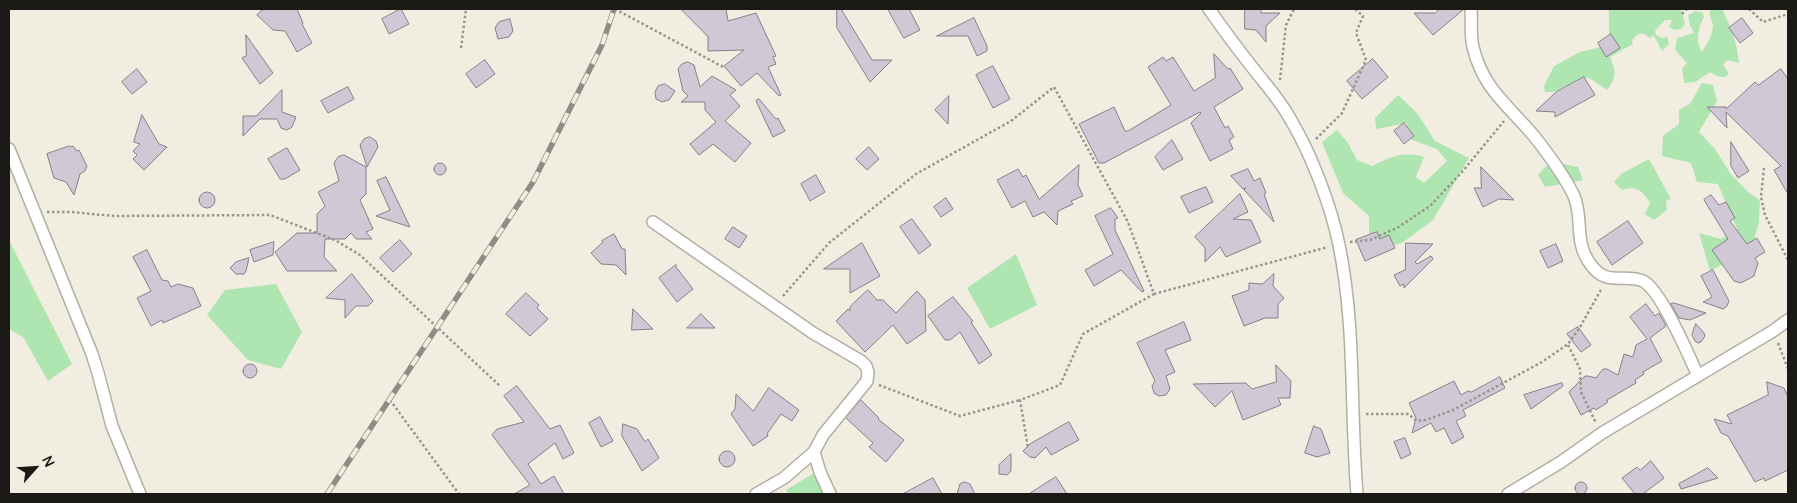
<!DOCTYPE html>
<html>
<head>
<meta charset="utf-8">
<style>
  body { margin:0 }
  #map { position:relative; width:1797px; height:503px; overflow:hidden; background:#f1eee1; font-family:Manrope,sans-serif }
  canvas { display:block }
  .frame { position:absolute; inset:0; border:10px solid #1a1915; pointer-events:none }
  .north { position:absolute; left:10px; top:443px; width:50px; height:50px; -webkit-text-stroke:4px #f1eee1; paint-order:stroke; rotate:64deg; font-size:14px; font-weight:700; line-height:20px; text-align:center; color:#1a1915 }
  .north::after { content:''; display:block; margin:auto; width:18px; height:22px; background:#1a1915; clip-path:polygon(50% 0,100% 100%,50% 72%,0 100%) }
</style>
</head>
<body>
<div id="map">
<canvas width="1797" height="503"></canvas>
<div class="frame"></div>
<div class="north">N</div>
</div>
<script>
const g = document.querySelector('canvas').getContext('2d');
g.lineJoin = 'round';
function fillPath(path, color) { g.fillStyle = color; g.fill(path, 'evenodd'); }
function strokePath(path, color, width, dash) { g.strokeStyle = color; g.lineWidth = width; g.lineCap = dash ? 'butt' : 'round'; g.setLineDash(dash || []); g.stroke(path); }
const green = new Path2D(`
  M1609 9H1681L1685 24 1681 29 1674 30 1669 27 1672 20H1665L1655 31 1656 35 1662 38 1667 37 1669 44 1662 51 1654 36 1649 38 1645 34H1638L1632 40 1633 44 1610 57C1616 72 1617 77 1607 90L1589 78H1581L1554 92H1545L1544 86 1554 66 1580 52 1597 48 1609 42Z
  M1710 9H1722C1731 26 1737 43 1739 63L1727 60 1723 65 1729 74C1722 80 1717 76 1710 72L1695 82 1684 83 1682 69 1687 63 1675 50 1677 38 1694 33 1690 25 1688 15 1696 11 1703 13 1704 17C1698 28 1695 41 1702 52 1707 44 1713 35 1713 25 1712 19 1709 17 1710 9Z
  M1702 83 1713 85 1717 101 1699 132 1715 149 1730 173 1748 192 1760 200 1759 223 1751 249 1710 271 1699 233 1721 239 1737 229 1718 184 1697 182 1691 163 1662 156 1663 136 1679 124V110L1690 104Z
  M1398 95 1417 113 1435 141 1469 158 1433 220 1402 243 1369 253V216L1343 193 1322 142 1337 130 1348 143 1357 160 1372 166C1390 157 1403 151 1424 157L1416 177 1424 183 1447 161 1437 149 1407 138V123L1376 129 1375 118Z
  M1649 159 1671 199 1666 200 1667 210 1654 220 1645 214 1650 203C1643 191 1636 185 1622 190L1614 182 1621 174Z
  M1559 163 1578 167 1583 180 1545 187 1538 175 1546 166Z
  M9 240 72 364 48 381 23 337 9 329Z
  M1016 254 1037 305 990 329 967 288Z
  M276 284 302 332 281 369 248 360 207 315 225 290Z
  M816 472 830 494H789L786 490Z`);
const building = new Path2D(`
  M264 9H297L303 23 302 24 312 43 297 52 285 31 273 30 257 15Z
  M401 9 409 24 389 34 382 19Z
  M681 9H726L728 21 756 13 776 56 773 57 776 64 768 67 781 95 779 96 757 73 741 86 724 66 744 50 708 51V37Z
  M837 9H841L872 60H892L870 82 837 28Z
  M888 9H909L920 30 904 38Z
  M1245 9H1261V13H1280L1266 26V42L1256 30 1245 29Z
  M1440 9H1464L1433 35 1414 13H1435Z
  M974 18 987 46V51L977 56 968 36H937Z
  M1742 18 1753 33 1740 43 1729 28Z
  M510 19 513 31 509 37 498 39 495 28 499 22Z
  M1611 34 1620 48 1606 57 1598 43Z
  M246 35 273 73 260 84 242 58 246 56Z
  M1214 54 1228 69 1230 68 1243 89 1214 107 1225 128 1228 126 1234 137 1229 140 1233 149 1210 161 1191 123 1201 113 1200 112 1104 163H1099L1079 124 1114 107 1125 131H1128L1171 105 1148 67 1163 57 1166 61 1173 57 1194 91 1215 78Z
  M1373 59 1388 77 1362 99 1347 81Z
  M485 60 495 74 476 88 466 74Z
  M688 62 694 65 700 87 712 76 736 90 730 95 740 106 725 121 751 143 735 162 713 144 699 155 690 144 716 122 705 110V102H681L688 96 683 91 678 69 682 64Z
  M993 66 1010 99 993 108 976 75Z
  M137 69 147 82 132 94 122 82Z
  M1781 69 1788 79V194L1774 170 1781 166 1726 112 1727 128 1707 107H1726V109L1755 82 1758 85Z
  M1584 77 1595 95 1555 117V112L1536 111 1556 92Z
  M665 84 675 91 669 100 662 102 656 99 655 92 658 86Z
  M348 87 354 99 328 113 321 101Z
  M282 90V112L296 117 292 127 287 130 281 128 277 119H260L243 136V116H256Z
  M949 96 948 124 935 110Z
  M759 99 776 119 778 118 785 131 773 137 756 101Z
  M142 115 159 144 167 147 144 170 133 159 137 155 133 151 140 144 134 142Z
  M1404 123 1414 136 1404 144 1394 131Z
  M370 137 376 141 378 147 367 167 360 145 364 139Z
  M1172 140 1183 159 1163 170 1155 157Z
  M1731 142 1749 171 1738 178 1731 166Z
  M70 146 71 147 73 146 77 151 79 150 87 166 85 171 80 174 74 195 66 182 54 178 47 154Z
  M869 147 879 159 867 170 856 159Z
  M287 148 300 170 285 179H280L268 159Z
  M344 155 366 167V194L360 200 373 229 366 232 372 239H356L351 233 345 239H325L324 257 337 271H287L275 252 297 233H317V214L325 206 318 192 339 181 334 163 338 157Z
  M434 169a6 6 0 1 1 12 0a6 6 0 1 1-12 0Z
  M1079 165 1078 185 1083 196 1071 201 1073 204 1058 211 1057 225 1044 212 1033 217 1025 201 1012 208 997 180 1018 169 1023 177 1026 175 1039 199Z
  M1481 167 1514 200 1499 199 1483 207 1474 188H1481Z
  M1248 169 1254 181 1260 178 1266 193 1264 194 1274 222 1244 190 1246 188 1243 189 1231 176Z
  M816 175 825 192 810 201 801 184Z
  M386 177 410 227 376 216 390 210 377 181Z
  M1206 187 1213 202 1189 213 1181 197Z
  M199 200a8 8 0 1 1 16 0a8 8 0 1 1-16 0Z
  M1240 194 1248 212 1233 219 1251 220 1261 242 1226 257 1220 247 1205 262V248L1195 237Z
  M1711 195 1719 205 1726 202 1735 218 1730 221 1747 244 1757 238 1765 252 1755 258 1758 263 1754 276 1741 283 1734 281 1712 250 1728 239 1704 200Z
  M946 198 953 209 941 217 934 207Z
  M1111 208 1118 218 1115 219V230L1144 291 1142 292 1121 270 1094 286 1085 270 1113 254 1095 216Z
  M912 219 931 245 919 254 900 227Z
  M1628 221 1643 243 1612 265 1597 242Z
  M733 227 747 236 739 248 725 239Z
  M1377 232 1380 239 1389 235 1395 248 1365 261 1356 240Z
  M614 234 622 249H625L626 275 616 265 601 264 591 253 603 242 602 241Z
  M400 240 412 254 393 272 380 258Z
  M274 242 273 255 254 262 250 250Z
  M862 243 880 276 850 293V269H824Z
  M1406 243 1433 244 1415 262 1417 264 1431 256 1433 259 1404 288V284L1400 286 1394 275 1405 270Z
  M1556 244 1563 261 1548 268 1540 251Z
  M147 250 162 280 168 281 171 287 178 284 193 288 201 306 163 323 162 320 151 326 137 298 151 291 133 257Z
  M249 258 246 271 244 274H236L230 268 236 262Z
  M676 265V267L693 289 677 302 659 278Z
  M1713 270 1729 301 1727 306 1723 309 1703 302 1712 297 1701 276Z
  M352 274 373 301 368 306H356L345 318V300L326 298Z
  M1274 274 1273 286 1284 298 1278 304V318H1265L1244 326 1232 296 1249 290V283L1262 284Z
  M868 290 877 300H883L896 313 917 291 925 300 926 331 907 344 893 325 865 352 836 321 848 309 850 311V307Z
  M526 293 539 305 537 308 548 319 530 336 506 314Z
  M953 297 973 321 971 322 992 355 979 364 960 332 950 340H945L928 316Z
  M1674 303 1706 313 1690 320 1679 318 1671 304Z
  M1646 304 1655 316 1659 313 1666 326 1650 338 1662 361 1643 372 1644 374 1635 380 1636 383 1607 400 1608 402 1596 410 1594 408 1581 415 1569 392 1585 376H1588L1596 378 1603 369H1607L1618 375 1624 354 1633 357 1636 345 1647 339 1630 317Z
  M633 309 653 329 632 330Z
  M701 314 715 328H687Z
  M1184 322 1191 340 1165 350 1175 372 1166 376 1170 389 1166 395 1159 396 1154 393 1152 386 1155 381 1137 343Z
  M1696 324 1704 333 1705 336 1701 342 1698 343 1695 341 1692 335Z
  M1578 327 1591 345 1581 352 1567 334Z
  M243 371a7 7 0 1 1 14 0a7 7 0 1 1-14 0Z
  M1276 365 1291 381 1290 398H1278L1281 405 1243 420 1232 391 1215 407 1193 384 1246 383 1252 389 1276 382Z
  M1500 377 1505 388 1463 410 1466 416 1456 421 1464 437 1452 444 1444 428 1436 432 1431 423 1412 433 1416 418 1409 403 1454 381 1461 395 1468 391 1471 392Z
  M1767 382 1784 388 1788 397V470L1765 481 1764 478 1755 482 1728 436 1721 433 1714 419 1732 424 1727 415 1768 395Z
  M1562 383 1563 386 1531 409 1524 395Z
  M517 386 550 429 560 425 574 453 563 459 555 443 528 464 541 484 554 476 564 494H514L530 485 492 435 497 429 524 422 504 396Z
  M769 388 799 410 792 421 781 414 767 434 768 436 753 446 731 414 735 409 736 394 753 411Z
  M861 400 879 418 878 419 904 440 886 462 869 447 873 443 846 418Z
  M600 417 613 441 601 447 589 423Z
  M1069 422 1079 440 1051 455 1046 447 1035 458 1030 457 1023 451 1030 444Z
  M623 424 637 429 645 442 648 439 659 458 642 471 622 436Z
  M1314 426 1321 429 1330 453 1317 457 1305 453Z
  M1405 438 1411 454 1401 459 1394 442Z
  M719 459a8 8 0 1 1 16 0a8 8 0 1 1-16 0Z
  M1011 454V471L1007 475 999 474V465Z
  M1651 461 1664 478 1643 494H1635L1622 478 1637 467 1640 470Z
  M1708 468 1718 478 1681 489 1679 484Z
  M1056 477 1067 494H1029Z
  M933 478 942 494H903Z
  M1575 488a6 6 0 1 1 12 0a6 6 0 1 1-12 0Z
  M965 482 970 484 975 494H957L960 484Z`);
const path = new Path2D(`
  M615 9 725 68
  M1749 9 1763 22 1788 14
  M1682 14 1687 9
  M461 48 466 9
  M1280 80 1286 25 1294 9
  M1316 139 1342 113 1366 60 1356 33 1363 16 1355 9
  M1764 168 1761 197 1765 215 1788 260
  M47 212H71L114 216 270 215 335 240 360 255 500 386
  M1350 242 1370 240 1397 228 1430 206 1462 172 1504 121
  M1154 294 1328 247
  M783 296 829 243 916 174 1011 121 1054 87 1128 222 1154 294 1083 334 1060 385 1020 400 1028 448
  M1778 343 1788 369
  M1568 345 1580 369 1581 392 1596 423
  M879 385 960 416 1020 400
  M390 400 459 494
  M1366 414H1408L1417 421 1426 420 1453 410 1542 362 1568 344 1580 327 1602 288`);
const minor = new Path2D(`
  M1209 9C1223 29 1237 48 1252 67 1266 85 1281 101 1292 122 1312 156 1331 206 1339 245 1356 327 1350 412 1357 494
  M1471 9C1472 21 1470 35 1473 47 1483 89 1508 105 1534 136 1549 155 1564 175 1574 196 1584 220 1573 241 1591 265 1607 287 1624 273 1643 281 1661 290 1689 356 1698 376
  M9 149 92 354 98 373 112 426 140 494
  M653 222 813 333 861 361 866 366 868 372 867 381 823 435 814 452 784 478 756 494
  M814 452 820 472 830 494
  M1508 494 1561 462 1602 433 1773 331 1788 320`);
const rail = new Path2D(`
  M327 494 533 182 602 45 614 9`);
fillPath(green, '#aee5b0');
fillPath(building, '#d0c9d5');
strokePath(building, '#857f89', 1);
strokePath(minor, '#b2b0a3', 14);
strokePath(path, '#97958c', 2.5, [2.5, 2.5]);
strokePath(minor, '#fff', 11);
strokePath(rail, '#8e8c83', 5.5);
strokePath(rail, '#f1eee1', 4, [11]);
</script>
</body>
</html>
